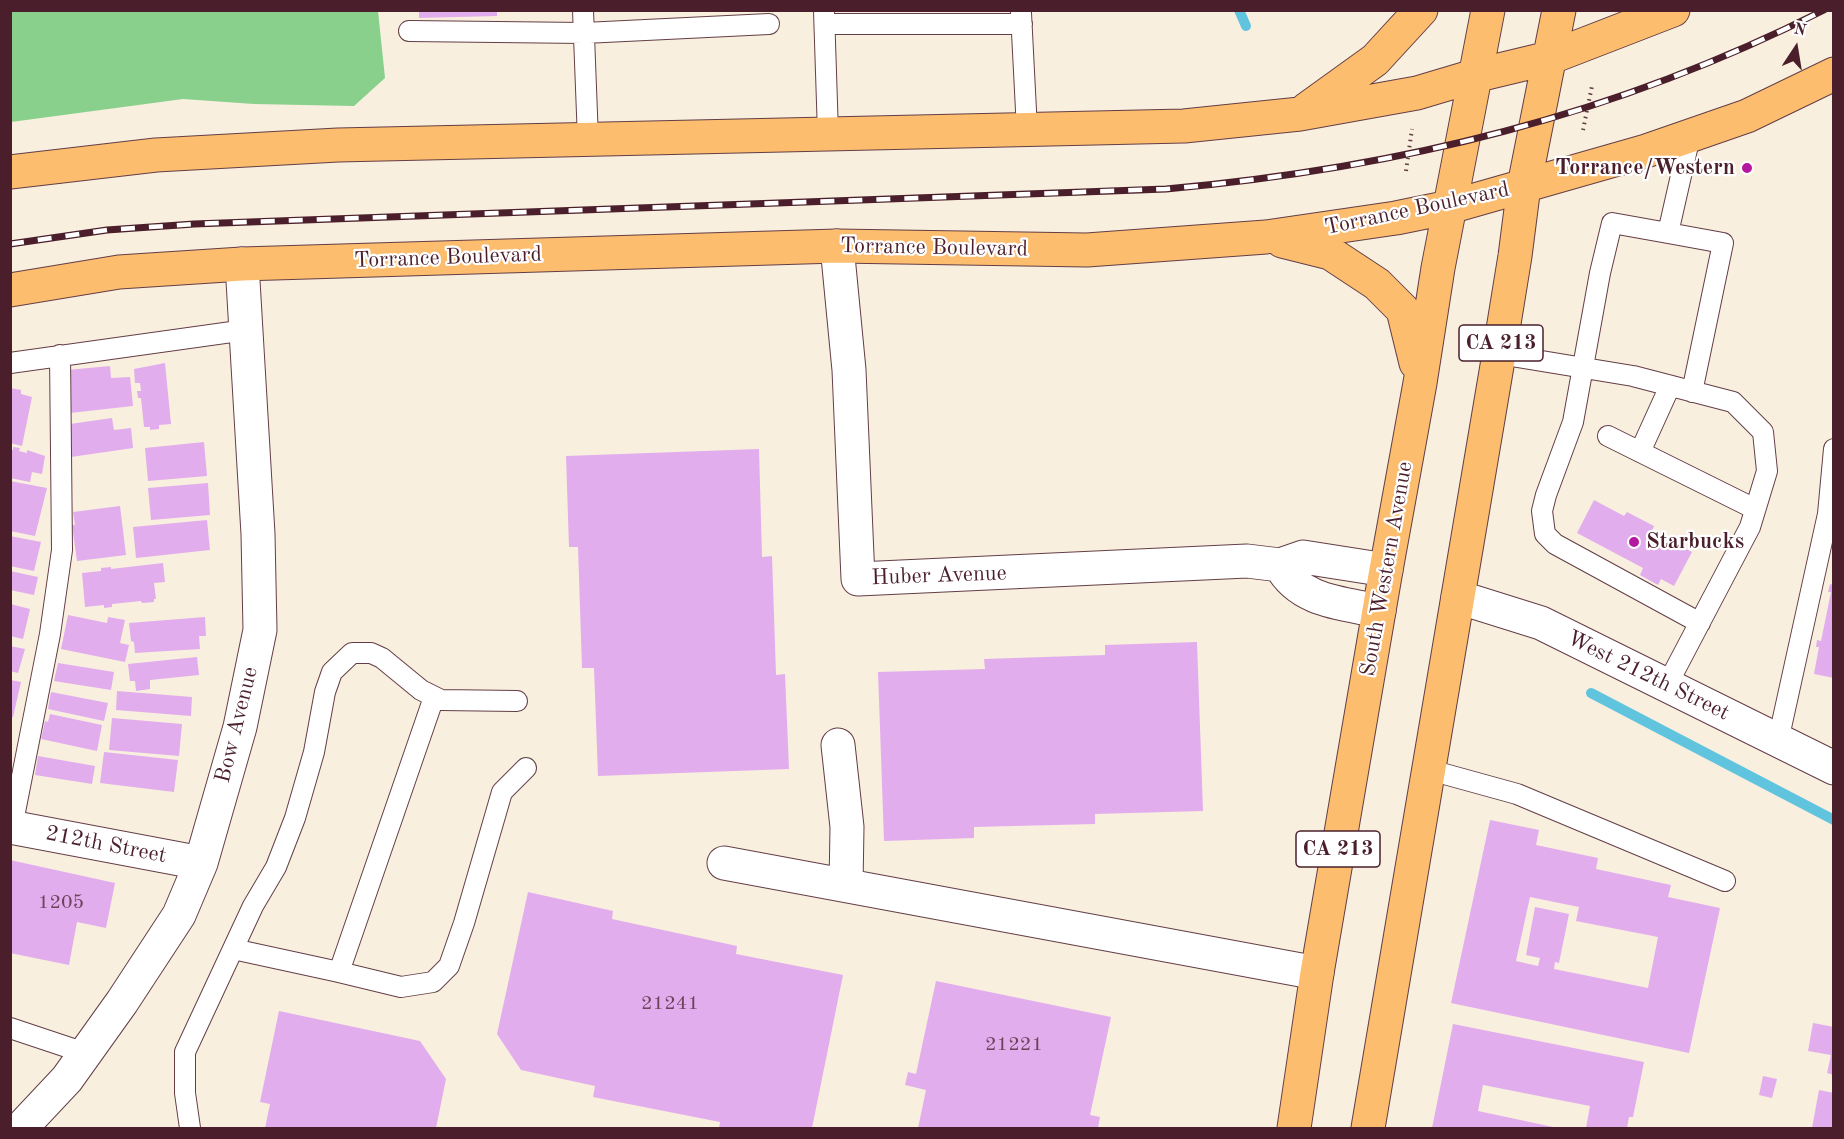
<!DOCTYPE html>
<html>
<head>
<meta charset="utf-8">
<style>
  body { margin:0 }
  #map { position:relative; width:1844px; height:1139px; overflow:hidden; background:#f8efdf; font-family:"Old Standard TT",serif }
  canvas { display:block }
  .frame { position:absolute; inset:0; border:12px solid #4a1f2b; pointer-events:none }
  .north { position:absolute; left:1766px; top:18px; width:60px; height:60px; -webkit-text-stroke:4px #fff; paint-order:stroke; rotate:12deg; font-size:16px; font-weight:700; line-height:24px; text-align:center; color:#4a1f2b }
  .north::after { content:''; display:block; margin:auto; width:21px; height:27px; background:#4a1f2b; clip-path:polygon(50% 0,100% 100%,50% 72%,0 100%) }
</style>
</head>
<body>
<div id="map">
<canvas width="1844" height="1139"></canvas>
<div class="frame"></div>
<div class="north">N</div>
</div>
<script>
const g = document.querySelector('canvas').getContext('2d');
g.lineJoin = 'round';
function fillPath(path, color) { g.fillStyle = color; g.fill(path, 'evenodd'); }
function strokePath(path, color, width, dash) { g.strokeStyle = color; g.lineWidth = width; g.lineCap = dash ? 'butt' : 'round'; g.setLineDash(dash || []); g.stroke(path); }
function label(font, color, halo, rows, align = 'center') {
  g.font = font + ' "Old Standard TT",serif'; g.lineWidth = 4.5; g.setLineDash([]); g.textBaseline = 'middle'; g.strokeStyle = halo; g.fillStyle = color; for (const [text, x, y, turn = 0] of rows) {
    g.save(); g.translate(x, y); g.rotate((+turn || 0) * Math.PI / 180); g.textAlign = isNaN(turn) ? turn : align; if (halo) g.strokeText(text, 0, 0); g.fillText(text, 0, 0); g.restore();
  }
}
const green = new Path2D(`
  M10 11H378L385 78 354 106 254 104 183 99 11 122Z`);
const stream = new Path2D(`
  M1239 10 1246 26
  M1591 693 1834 820`);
const building = new Path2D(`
  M419 10H497V16L419 18Z
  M165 363 171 424 159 425V429L150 430V427H144L141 398H138L137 391H141L140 383H135L134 369Z
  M110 366 111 378 130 377 133 406 70 413 67 370Z
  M10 388 21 390V394L32 397 22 446 10 443Z
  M112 418 114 430 131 428 133 448 71 457 68 436H71L70 424Z
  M204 442 207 476 148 481 145 448Z
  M13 447 20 448 19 451 27 453V450L45 456 42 474 32 472 30 482 10 478V449L13 450Z
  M759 449 762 557 772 556 776 675 785 674 789 769 598 776 594 668H582L578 547H569L566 456Z
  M10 481 47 488 35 536 10 531Z
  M208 483 210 515 151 520 148 488Z
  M1594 500 1624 516 1627 512 1654 526 1652 531 1692 552 1674 586 1661 579 1658 585 1640 575 1643 568 1577 533Z
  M120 506 126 555 77 561 72 525H75L73 512Z
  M207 520 210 550 136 558 133 527Z
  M10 536 41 542 34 571 10 566Z
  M163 563 165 582 154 583 156 599H154V602L142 603 141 601 112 604V607L104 608V605L85 607 82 573 101 571V568L111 567V569Z
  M10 571 38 577 34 595 10 590Z
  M1830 584 1834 585V678L1814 674 1819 647H1816L1817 640 1821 641 1831 592H1828Z
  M10 604 30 609 23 639 10 636Z
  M68 615 107 623 108 617 125 620 120 643 129 645 125 662 61 649Z
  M205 617 206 636H199L200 649 135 653 134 642 131 641 129 623Z
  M1197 642 1203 811 1095 814V824L974 827V838L884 841 878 672 985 669 984 659 1105 655V645Z
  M10 646 25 649 18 673 10 671Z
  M197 657 199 675 150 680V689L136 691 135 681H130L128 664Z
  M58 663 114 672 111 690 54 681Z
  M10 680 21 682 13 717H10Z
  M117 691 192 697 191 716 116 710Z
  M51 692 108 703 104 721 48 709Z
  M50 714 102 725 97 751 41 739 45 721 48 722Z
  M112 718 182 724 179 756 109 750Z
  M104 752 178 760 174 792 100 783Z
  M38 756 95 766 92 784 35 775Z
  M1490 820 1539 830 1536 845 1598 858 1596 869 1671 885 1668 897 1720 908 1689 1053 1451 1003ZM1530 897 1579 907 1576 921 1658 937 1648 988 1554 969 1555 962 1559 963 1569 914 1535 907 1526 955 1540 958 1538 966 1516 961Z
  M10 860 115 883 106 928 77 922 69 965 10 953Z
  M528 892 613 911 612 919 737 946 736 954 843 975 812 1128H719L720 1122 593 1097 595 1086 521 1070 497 1034Z
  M936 981 1111 1017 1090 1115 1100 1117 1098 1128H918L926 1090 905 1085 908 1072 916 1074Z
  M279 1011 420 1041 446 1079 436 1128H265L270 1104 260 1102Z
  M1813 1023 1834 1027V1075L1827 1073 1831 1055 1808 1051Z
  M1453 1024 1644 1062 1633 1117H1629L1627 1128H1586L1590 1106 1483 1085 1478 1111 1558 1128H1432Z
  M1763 1076 1777 1079 1772 1098 1759 1095Z
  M1819 1090 1834 1093V1128H1812Z`);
const path = new Path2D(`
  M1583 130 1592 86
  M1406 171 1412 129`);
const lane = new Path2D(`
  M583 10 588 140
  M824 11 828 134
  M1021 13 1027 130
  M825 24H1022
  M409 31 584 33 769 24
  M1690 136 1668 233 1723 243 1692 392
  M1668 233 1612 223 1600 273 1573 422 1546 495 1542 511 1545 534 1555 544 1700 623
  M1499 354 1633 376 1733 402 1763 432 1767 471 1750 527 1667 685
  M10 363 246 330
  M1608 436 1755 509
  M1640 452 1670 386
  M434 697 339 972 401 987 433 982 449 966 464 923 502 792 526 768
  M1778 741 1828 514 1834 449
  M1430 770 1517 794 1725 881
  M12 827 50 634 62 550 60 355
  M233 949 339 972
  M10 1028 85 1053
  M190 1128 185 1093V1052L253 906 276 867 295 818 314 752 325 692 332 672 352 653H371L382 658 421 690 441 700 517 701`);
const street = new Path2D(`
  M837 246 849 370 858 579 1247 561 1280 565 1303 557 1386 570
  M1280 565C1300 602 1342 603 1379 611
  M1458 597 1541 623 1834 768
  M838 745 847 827 846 885
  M10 827 201 863
  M724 863 1317 973
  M21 1128 67 1079 122 1002 179 915 201 863 240 727 260 630 258 534 242 264`);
const primary = new Path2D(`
  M1307 109 1375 60 1421 10
  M10 172 156 155 338 145 1184 126 1300 114 1417 93 1474 76 1549 58 1673 10
  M1282 241 1330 253 1377 284 1403 310 1416 363
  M10 290 119 272 242 264 837 246 1087 250 1266 237 1396 218 1450 207 1646 151 1747 116 1834 74
  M1294 1128 1317 973 1386 570 1420 383 1438 268 1488 10
  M1368 1128 1499 354 1515 256 1524 186 1559 10`);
const rail = new Path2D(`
  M10 244 107 230 194 224 1166 189C1400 168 1614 116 1824 10`);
const markers = [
  [1747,168,6,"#b5179e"],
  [1634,542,6,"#b5179e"]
];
const numberNames = [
  ["1205",61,903],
  ["21241",670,1004],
  ["21221",1014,1045]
];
const shields = [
  [1501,343,84],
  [1338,849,84]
];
const shieldNames = [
  ["CA 213",1501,343],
  ["CA 213",1338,849]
];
const poiNames = [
  ["Torrance/Western",1735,168],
  ["Starbucks",1646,542,"left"]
];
const streetNames = [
  ["Torrance Boulevard",1417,209,-12],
  ["Torrance Boulevard",934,248,1],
  ["Torrance Boulevard",448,258,-2],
  ["South Western Avenue",1387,569,-80],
  ["Huber Avenue",939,576,-2],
  ["West 212th Street",1648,676,26],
  ["Bow Avenue",237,725,-76],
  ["212th Street",106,845,11]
];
fillPath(green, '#88d08c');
strokePath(stream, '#60c4de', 10);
fillPath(building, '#e2aded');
strokePath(lane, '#643e46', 22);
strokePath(street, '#643e46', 35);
strokePath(primary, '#643e46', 35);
strokePath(path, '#643e46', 4, [1.5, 4.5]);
strokePath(lane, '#fff', 20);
strokePath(street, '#fff', 33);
strokePath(primary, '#fcbd6f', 33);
strokePath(rail, '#4a1f2b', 7);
strokePath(rail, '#fff', 4.5, [14]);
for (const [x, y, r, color] of markers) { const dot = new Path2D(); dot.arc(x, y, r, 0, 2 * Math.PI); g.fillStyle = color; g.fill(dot); strokePath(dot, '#fff', 2); }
label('20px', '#70425c', null, numberNames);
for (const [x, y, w] of shields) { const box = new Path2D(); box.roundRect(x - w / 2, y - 18, w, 36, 4.5); g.fillStyle = '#fff'; g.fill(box); strokePath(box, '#4a1f2b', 1.5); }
label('bold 21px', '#4a1f2b', null, shieldNames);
label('bold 22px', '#4a1f2b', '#fff', poiNames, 'right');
label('22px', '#4a1f2b', '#fff', streetNames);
</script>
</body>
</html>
